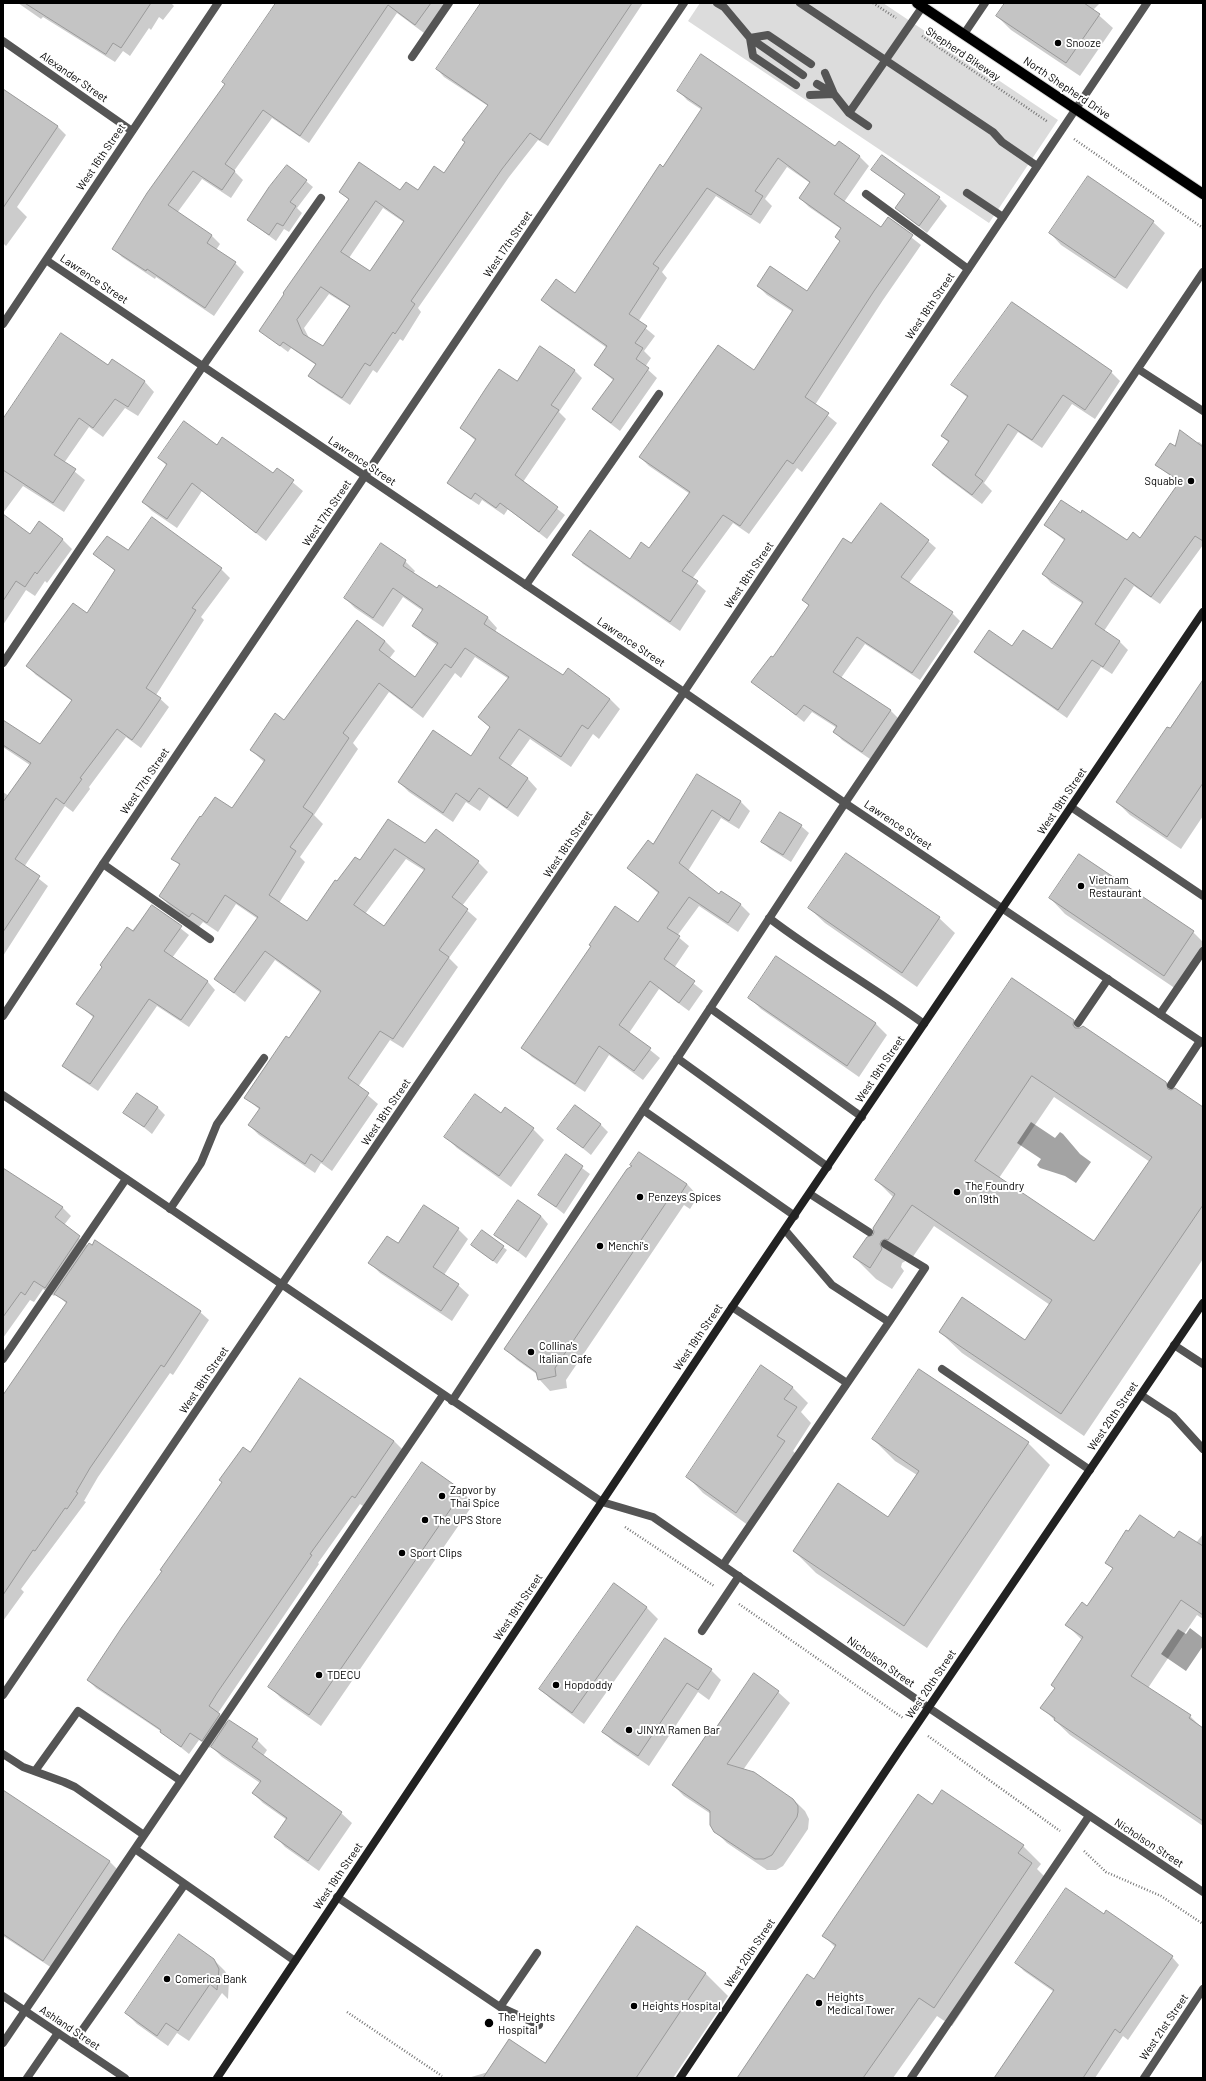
<!DOCTYPE html>
<html>
<head>
<meta charset="utf-8">
<style>
  body { margin:0 }
  #map { position:relative; width:1206px; height:2081px; overflow:hidden; background:#fff; font-family:Barlow,sans-serif }
  canvas { display:block }
  .frame { position:absolute; inset:0; border:4px solid #000; pointer-events:none }
</style>
</head>
<body>
<div id="map">
<canvas width="1206" height="2081"></canvas>
<div class="frame"></div>
</div>
<script>
const g = document.querySelector('canvas').getContext('2d');
g.lineJoin = 'round';
function fillPath(path, color) { g.fillStyle = color; g.fill(path, 'evenodd'); }
function strokePath(path, color, width, dash) { g.strokeStyle = color; g.lineWidth = width; g.lineCap = dash ? 'butt' : 'round'; g.setLineDash(dash || []); g.stroke(path); }
function label(font, color, halo, rows, align = 'center') {
  g.font = font + ' Barlow,sans-serif'; g.lineWidth = 4; g.setLineDash([]); g.textBaseline = 'middle'; g.strokeStyle = halo; g.fillStyle = color; for (const [text, x, y, turn = 0] of rows) {
    g.save(); g.translate(x, y); g.rotate((+turn || 0) * Math.PI / 180); g.textAlign = isNaN(turn) ? turn : align; if (halo) g.strokeText(text, 0, 0); g.fillText(text, 0, 0); g.restore();
  }
}
const green = new Path2D(`
  M700 3H883L1058 120 989 223 688 21Z`);
const water = new Path2D(`
  M1031 1122 1055 1138 1060 1132 1063 1134 1080 1154 1091 1162 1076 1183 1065 1176 1040 1168 1037 1165 1041 1159 1017 1143Z
  M1190 1628 1203 1638V1646L1186 1671 1161 1654 1178 1629 1186 1634Z`);
const shadow = new Path2D(`
  M18 3H171L174 6 163 20 159 17 151 30 149 28 130 56 123 51 115 62 43 17 41 19Z
  M277 3H445L424 33 397 13 309 143 272 118 234 171 243 180 231 198 202 179 177 213 212 236 220 244 216 250 235 263 244 272 214 316 156 277 155 279 122 257 113 248 226 85Z
  M482 3H643L548 146 538 140 509 177 418 308 421 312 403 341 400 339 377 373 373 370 350 405 317 383 310 376 316 365 291 348 288 352 260 331 349 200 340 192H418L444 174 488 106 444 77 437 69ZM383 208 405 223 370 273 349 258ZM329 294 350 307 323 348 309 338 304 328Z
  M1007 3H1100L1093 10 1113 28 1080 76 1011 30 997 16Z
  M678 90 835 147 839 142 860 157 869 166 844 202 882 228 888 219 921 245 883 300 815 405 837 423 802 472 797 468 749 534 733 523 692 579 706 591 680 631 583 564 574 555 630 560 649 549 690 494 649 466 640 457 755 371 793 312 767 295 758 286 807 292 841 242 836 237 841 229 809 207 800 198 810 183 787 167 765 199 772 206 760 224 716 196 662 272 667 278 638 322 655 336 644 351 651 358 645 367 657 378 620 431 603 418 594 409 614 381 595 365 607 348 552 309 542 300 575 294 702 110 687 100Z
  M3 91 58 127 66 135 17 207 27 217 6 246 3 243Z
  M288 166 313 187 297 208 302 213 289 232 284 229 276 241 248 220Z
  M872 170 939 198 947 206 927 233 896 208 905 195Z
  M1088 177 1153 222 1165 233 1127 289 1061 245 1050 233Z
  M541 347 575 371 582 378 559 412 566 419 523 482 565 515 547 539 508 509 504 515 482 500 479 505 456 490 448 483 476 441 461 428 517 382Z
  M112 360 145 382 154 392 138 416 125 408 103 437 89 427 64 463 85 480 64 512 23 486 3 513V421L108 366Z
  M1111 372 1120 381 1095 419 1072 404 1042 448 1018 432 984 483 992 491 982 504 942 474 933 465 949 443 942 436 968 398 952 385Z
  M1199 442 1203 445V545L1160 604 1134 586 1104 631 1120 642 1128 650 1112 674 1101 667 1067 718 984 660 975 652 1012 648 1052 651 1083 604 1051 583 1043 574 1065 541 1045 525 1127 541 1140 539 1180 483 1156 465 1175 448Z
  M217 446 274 475 278 470 303 491 266 541 202 491 177 528 152 511 143 502 167 466 159 458Z
  M3 515 30 535 62 539 72 549 47 583 45 581 35 596 26 590 3 625Z
  M928 541 936 548 909 583 952 613 960 621 920 680 865 644 841 678 890 710 898 718 870 759 842 740 835 732 837 728 812 712 804 722 753 682 773 659 809 606 803 600 851 545Z
  M381 545 405 561 415 571 413 574 437 590 439 586 488 618 497 628 495 632 564 677 610 699 620 709 599 739 593 734 571 767 530 739 510 767 528 779 537 789 518 817 489 797 480 811 466 802 453 822 409 792 399 782 471 757 491 728 480 717 509 679 475 657 461 678 455 673 423 718 389 692 353 743 358 749 314 815 323 824 300 857 305 862 279 903 307 922 337 883 360 862 388 820 425 845 478 862 488 872 462 906 477 919 449 958 458 967 403 1048 390 1040 358 1087 378 1104 332 1171 321 1163 315 1173 259 1135 249 1125 260 1110 246 1098 290 1040 321 993 275 960 245 1002 216 979 258 919 236 904 218 932 203 922 199 927 170 906 160 896 180 866 173 858 232 809 264 762 251 750 285 721 357 621 385 641 395 651 389 659 415 678 437 645 423 635 413 625 423 611 403 597 383 627 355 608 345 598ZM406 859 425 871 384 927 365 914Z
  M128 552 221 569 230 578 201 617 204 620 156 695 169 707 141 748 126 737 89 787 90 789 73 812 65 806 24 867 48 886 3 956V792L9 796 30 765 3 747V721L41 746 72 701 36 675 27 666 87 614 115 571 95 554Z
  M1203 680V816L1181 849 1130 815 1117 802 1170 730Z
  M698 775 741 802 750 811 739 829 721 818 688 871 720 895 740 904 750 914 738 932 699 906 677 936 689 946 674 968 703 991 689 1011 659 989 629 1033 660 1058 643 1080 609 1055 585 1092 532 1057 523 1048 638 924 659 894 629 868 653 845Z
  M801 826 809 833 791 862 770 849 762 842Z
  M1079 855 1193 932 1203 942V956L1179 991 1065 914 1050 898Z
  M152 906 189 935 172 958 208 982 215 990 189 1027 157 1006 98 1091 71 1073 63 1066 94 1018 78 1004 103 967Z
  M809 908 939 918 955 933 917 987 825 923Z
  M776 958 876 1024 887 1035 859 1077 761 1009 749 997Z
  M1073 1021 1081 1029 1203 1108V1259L1084 1436 962 1353 940 1332 1026 1341 1050 1305 934 1226 910 1261 907 1260 902 1263 901 1267 904 1271 892 1289 876 1279 854 1257 874 1236 894 1198 876 1180ZM1054 1097 1150 1162 1095 1243 999 1178Z
  M157 1107 165 1115 152 1134 125 1112Z
  M501 1114 533 1129 544 1140 511 1187 457 1148 446 1137Z
  M600 1124 608 1132 591 1155 558 1128Z
  M566 1156 590 1174 564 1214 540 1195Z
  M3 1169 62 1207 71 1216 64 1225 88 1246 200 1312 209 1320 173 1375 170 1373 98 1477 84 1501 86 1502 21 1589 24 1592 3 1621V1397L67 1304 56 1294 54 1296 43 1289 34 1302 30 1300 3 1338Z
  M627 1170 687 1184 698 1196 690 1209 684 1205 566 1380 567 1388 550 1391 539 1379 538 1375 517 1360 506 1349Z
  M518 1201 541 1216 548 1224 526 1258 496 1235Z
  M458 1229 468 1239 444 1275 458 1285 469 1295 452 1321 380 1273 370 1263 398 1244Z
  M472 1245 503 1247 507 1250 497 1264Z
  M300 1379 394 1441 402 1449 363 1506 360 1504 318 1563 319 1564 218 1713 228 1723 257 1740 267 1750 263 1756 341 1813 352 1823 319 1871 285 1847 275 1836 287 1820 263 1803 253 1793 260 1783 222 1757 211 1746 210 1748 199 1740 189 1754 162 1732 96 1688 88 1680 250 1453Z
  M792 1387 808 1403 801 1412 811 1423 793 1451 799 1457 752 1528 703 1493 688 1477Z
  M873 1439 1028 1443 1050 1465 927 1648 816 1573 794 1551 888 1518 917 1475 895 1461Z
  M462 1492 474 1503 321 1726 281 1698 270 1687Z
  M1203 1534V1619L1197 1615 1148 1688 1190 1716 1203 1729V1826L1070 1735 1042 1708 1055 1688 1082 1640 1067 1625 1087 1607 1113 1569 1106 1563 1175 1539 1196 1543Z
  M614 1585 647 1608 658 1619 584 1724 552 1700 540 1689Z
  M665 1640 711 1670 721 1680 709 1700 698 1692 649 1766 614 1742 603 1732Z
  M778 1692 790 1703 743 1770 793 1799 805 1811 809 1819 808 1829 783 1866 776 1870H767L727 1843 715 1831 711 1814 684 1796 673 1785 710 1738Z
  M7 1794 110 1862 118 1870 52 1968 3 1936V1800Z
  M933 1805 1023 1846 1041 1864 1037 1869 1049 1881 952 2026 937 2016 893 2078H738L814 1980 836 1948 824 1936Z
  M1104 1915 1172 1957 1179 1965 1128 2040 1123 2036 1095 2078H997L1054 1992 1024 1971 1016 1963Z
  M637 1928 706 1974 728 1996 673 2078H468L488 2072 545 2064Z
  M214 1960 225 1971 229 1980 228 1999 222 1993 189 2041 177 2033 168 2046 137 2024 126 2013Z`);
const building = new Path2D(`
  M25 3H151L121 48 113 43 106 54Z
  M276 3H431L415 25 388 5 300 136 263 110 225 164 235 171 222 190 193 171 168 205 212 235 207 243 236 262 205 308 147 269 146 271 112 249 147 193 225 84 222 82Z
  M481 3H632L540 140 530 133 502 169 411 301 415 304 395 334 393 332 370 366 365 363 342 398 308 376 316 364 283 342 280 346 259 331 284 294 283 293 349 199 339 192 359 162 400 190 406 182 418 190 434 166 444 173 465 142 462 140 488 105 436 69ZM376 201 404 221 370 271 341 252ZM321 287 350 306 323 346 303 334 297 320Z
  M1005 3H1084L1100 14 1066 63 996 16Z
  M701 54 835 146 839 141 860 156 834 194 881 227 888 217 913 235 874 291 805 397 829 413 793 464 787 460 740 526 723 515 682 571 698 581 670 622 572 555 590 530 630 559 641 542 649 548 690 492 639 457 718 345 754 370 793 310 757 286 770 266 807 291 840 241 835 237 841 228 799 198 810 182 778 158 755 191 763 196 751 215 707 188 653 264 659 268 629 314 647 326 635 343 643 348 636 359 649 368 611 423 592 409 614 379 594 365 607 346 541 300 556 279 575 293 660 164 663 167 702 108 677 91Z
  M3 89 58 126 3 208Z
  M882 155 940 197 919 226 895 208 905 194 871 170Z
  M287 165 307 180 290 202 296 206 283 226 277 223 269 235 247 220 269 187Z
  M1088 176 1154 221 1115 278 1049 233Z
  M1012 302 1112 371 1085 410 1063 395 1032 440 1008 424 975 475 983 481 972 495 932 465 949 441 941 436 968 396 951 385Z
  M61 333 108 365 112 359 145 381 128 407 115 399 93 428 79 418 54 455 76 469 53 503 3 470V419Z
  M540 346 575 370 551 405 559 410 515 475 558 507 539 532 500 503 496 508 475 493 471 499 447 483 476 439 460 428 486 388 499 369 517 381Z
  M184 421 217 445 222 437 273 473 277 468 294 480 256 533 192 483 167 519 142 502 167 464 158 458Z
  M1180 430 1203 447V541L1195 536 1151 597 1125 578 1095 624 1120 641 1103 667 1092 660 1058 710 974 652 989 630 1012 646 1023 630 1052 649 1083 602 1042 574 1065 539 1044 525 1061 500 1081 513 1082 510 1127 540 1133 532 1140 538 1180 481 1155 465 1170 443 1175 446Z
  M881 503 929 540 901 577 953 612 912 673 857 637 833 672 891 710 862 752 833 732 837 726 804 705 796 715 751 682 771 656 773 657 809 605 802 600 843 538 851 543Z
  M3 514 30 534 39 521 63 539 37 574 35 572 25 587 16 581 3 601Z
  M152 517 222 568 192 608 196 610 146 688 161 698 142 726 132 740 117 729 80 778 82 779 64 804 56 798 15 859 40 876 3 932V802L31 763 3 745V720L40 744 72 700 26 666 73 603 87 613 115 570 93 554 107 536 128 550Z
  M381 543 406 560 403 566 437 588 439 585 488 617 484 624 563 675 568 668 610 699 588 729 582 725 561 757 519 729 499 758 528 778 507 808 479 788 469 802 456 793 443 813 398 782 433 730 471 756 490 727 478 717 509 677 465 648 451 668 445 664 412 708 379 683 343 733 349 738 303 807 313 814 290 847 296 851 269 895 307 921 335 880 337 881 355 857 360 860 388 819 425 843 436 829 479 861 452 897 468 909 439 950 449 957 393 1039 380 1031 348 1078 369 1093 322 1162 311 1154 305 1164 248 1125 260 1108 244 1098 286 1036 289 1038 321 991 265 951 234 993 214 979 258 917 225 895 207 923 192 913 189 917 159 896 180 864 171 859 200 816 201 817 215 797 232 808 265 760 250 750 275 713 284 720 357 620 385 641 379 650 415 677 438 643 412 626 423 609 393 588 373 618 344 598ZM395 849 425 869 384 926 354 905Z
  M1203 680V783L1167 837 1116 802 1167 727 1170 728Z
  M697 774 741 801 729 821 712 810 679 863 719 894 721 891 741 904 728 923 689 897 667 928 680 936 664 959 695 981 679 1003 650 981 619 1025 651 1048 634 1071 599 1046 575 1084 521 1048 591 946 589 945 615 906 638 922 659 892 627 868 648 840 653 844Z
  M780 812 802 825 783 855 761 842Z
  M846 853 940 917 902 973 808 908Z
  M1079 854 1194 931 1164 976 1049 898Z
  M152 905 182 926 164 951 208 981 181 1020 149 999 90 1084 62 1066 94 1016 76 1004 102 967 100 965 127 927 133 931Z
  M776 956 876 1023 847 1066 748 998Z
  M1012 978 1074 1020 1073 1025 1075 1028H1080L1083 1026 1166 1082 1168 1089 1171 1090 1175 1088 1203 1107V1205L1061 1414 939 1332 962 1297 1025 1340 1052 1300 912 1205 888 1240 885 1239 881 1241 880 1244 882 1249 870 1268 853 1257 867 1237 873 1235 874 1232 873 1228 895 1194 875 1180ZM1032 1076 1152 1157 1094 1241 975 1161Z
  M137 1093 158 1107 144 1127 123 1113Z
  M475 1094 501 1113 505 1107 534 1128 499 1176 444 1137Z
  M575 1105 601 1124 583 1148 557 1129Z
  M639 1152 687 1184 678 1198 672 1194 555 1368 556 1376 538 1380 536 1372 504 1349 627 1169 632 1166 630 1165Z
  M566 1154 583 1166 556 1207 538 1195Z
  M3 1168 63 1207 55 1217 80 1236 45 1288 34 1281 25 1295 21 1292 3 1317Z
  M518 1200 541 1216 518 1251 494 1235Z
  M424 1205 459 1228 433 1267 459 1284 441 1311 368 1263 387 1236 398 1243Z
  M482 1230 504 1246 493 1261 471 1245Z
  M95 1240 201 1311 164 1367 161 1365 90 1468 76 1492 78 1493 67 1509 65 1508 35 1551 33 1550 3 1595V1395L67 1302 54 1294 89 1243 92 1245Z
  M761 1365 793 1387 784 1399 797 1407 777 1436 785 1441 736 1513 686 1477Z
  M919 1369 1029 1442 904 1626 793 1551 838 1483 888 1517 919 1471 872 1439Z
  M300 1378 394 1441 355 1498 352 1496 310 1554 312 1555 217 1693 209 1706 220 1714 202 1741 190 1733 181 1747 160 1732 161 1730 87 1680 122 1627 162 1571 160 1570 204 1508 222 1482 219 1480 243 1447 250 1452Z
  M422 1462 463 1491 309 1715 268 1687Z
  M1140 1515 1174 1538 1179 1531 1203 1546V1615L1181 1600 1131 1676 1191 1715 1189 1718 1203 1728V1821L1054 1720 1055 1718 1040 1708 1055 1688 1051 1685 1083 1637 1065 1625 1082 1602 1087 1606 1113 1568 1105 1563 1126 1530 1128 1531Z
  M614 1583 647 1607 572 1713 539 1689Z
  M665 1638 712 1669 698 1690 687 1683 638 1756 602 1732Z
  M754 1673 779 1691 727 1764 754 1772 793 1799 798 1806V1812L797 1817 772 1855 764 1859H755L714 1832 710 1825V1811L672 1785 707 1734 710 1736Z
  M229 1720 258 1739 252 1747 342 1812 308 1861 274 1837 287 1818 252 1793 261 1781 211 1747Z
  M3 1790 110 1861 43 1961 3 1934Z
  M942 1790 1024 1845 1018 1853 1032 1863 934 2008 919 1998 863 2078H737L807 1974 814 1979 836 1945 822 1936 918 1794 932 1804Z
  M1066 1888 1104 1914 1106 1910 1173 1956 1120 2033 1115 2029 1083 2078H994L1054 1990 1015 1963Z
  M637 1926 706 1973 636 2078H483L509 2039 545 2063Z
  M179 1934 214 1959 219 1969 217 1990 210 1984 178 2031 166 2023 157 2036 125 2013Z`);
const path = new Path2D(`
  M873 3 896 18
  M922 36 1048 122
  M1074 139 1203 228
  M625 1527 714 1586
  M739 1604 903 1718
  M928 1736 1060 1831
  M1084 1851 1106 1872 1161 1896 1203 1924
  M347 2012 442 2076`);
const lane = new Path2D(`
  M717 3 724 7 750 38 803 75
  M800 3 993 132 1002 142 1037 166
  M964 34 985 3
  M412 57 449 3
  M817 84 834 94 849 113 868 126
  M796 85 753 56 750 38 768 35 811 64
  M810 95 834 94 825 73
  M849 113 923 6
  M967 193 1003 217
  M866 194 968 269
  M1138 369 1203 411
  M526 585 659 394
  M3 663 203 366 321 198
  M1071 807 1203 896
  M103 864 210 939
  M769 918C819 956 873 987 924 1024
  M710 1008 862 1117
  M1160 1014 1203 951
  M1078 1023 1108 979
  M677 1058 828 1167
  M1171 1085 1200 1041
  M643 1110 795 1216
  M810 1194 869 1232
  M170 1209 201 1163 217 1124 264 1058
  M885 1244 925 1268 889 1322
  M732 1307 847 1383
  M1174 1345 1203 1364
  M3 1359 126 1179
  M942 1369 1090 1470
  M1141 1395 1173 1416 1203 1449
  M452 1401 845 803 1203 272
  M723 1565 889 1322 832 1285 785 1230
  M702 1631 739 1576
  M3 1754 23 1767 64 1782 75 1787 144 1835
  M35 1771 78 1711 181 1781
  M135 1849 295 1961
  M337 1897 500 2007 539 2025
  M500 2007 537 1953
  M3 2043 443 1395
  M73 2043 185 1884
  M27 2078 58 2033
  M911 2078 1089 1816`);
const street = new Path2D(`
  M3 41 132 131
  M46 260 684 692 845 803 1203 1043
  M3 324 218 3
  M3 1016 103 864 684 3
  M3 1095 602 1502 653 1517 929 1708 1203 1892
  M3 1695 684 692 1147 3
  M3 1996 125 2078
  M1144 2078 1203 1989`);
const secondary = new Path2D(`
  M217 2078 728 1313 1203 612
  M680 2078 899 1751 1203 1303`);
const primary = new Path2D(`
  M917 3 1203 194`);
const markers = [
  [1058,43,4,"#000"],
  [1191,481,4,"#000"],
  [1081,886,4,"#000"],
  [957,1192,4,"#000"],
  [640,1197,4,"#000"],
  [600,1246,4,"#000"],
  [531,1352,4,"#000"],
  [442,1496,4,"#000"],
  [425,1520,4,"#000"],
  [402,1553,4,"#000"],
  [319,1675,4,"#000"],
  [556,1685,4,"#000"],
  [629,1730,4,"#000"],
  [167,1979,4,"#000"],
  [819,2003,4,"#000"],
  [634,2006,4,"#000"],
  [489,2023,5,"#000"]
];
const poiNames = [
  ["Snooze",1066,43],
  ["Squable",1183,481,"right"],
  ["Vietnam",1089,880],
  ["Restaurant",1089,893],
  ["The Foundry",965,1186],
  ["on 19th",965,1199],
  ["Penzeys Spices",648,1197],
  ["Menchi's",608,1246],
  ["Collina's",539,1346],
  ["Italian Cafe",539,1359],
  ["Zapvor by",450,1490],
  ["Thai Spice",450,1503],
  ["The UPS Store",433,1520],
  ["Sport Clips",410,1553],
  ["TDECU",327,1675],
  ["Hopdoddy",564,1685],
  ["JINYA Ramen Bar",637,1730],
  ["Comerica Bank",175,1979],
  ["Heights",827,1997],
  ["Medical Tower",827,2010],
  ["Heights Hospital",642,2006],
  ["The Heights",498,2017],
  ["Hospital",498,2030]
];
const streetNames = [
  ["Shepherd Bikeway",963,54,34],
  ["Alexander Street",74,77,35],
  ["North Shepherd Drive",1067,88,34],
  ["West 16th Street",101,157,-56],
  ["West 17th Street",508,244,-56],
  ["Lawrence Street",94,279,34],
  ["West 18th Street",930,306,-56],
  ["Lawrence Street",362,461,34],
  ["West 17th Street",327,513,-56],
  ["West 18th Street",749,575,-56],
  ["Lawrence Street",631,642,34],
  ["West 17th Street",145,781,-56],
  ["West 19th Street",1062,801,-56],
  ["Lawrence Street",898,825,34],
  ["West 18th Street",568,844,-56],
  ["West 19th Street",880,1069,-56],
  ["West 18th Street",386,1112,-56],
  ["West 19th Street",698,1337,-56],
  ["West 18th Street",204,1380,-56],
  ["West 20th Street",1113,1416,-56],
  ["West 19th Street",518,1607,-56],
  ["Nicholson Street",881,1662,35],
  ["West 20th Street",931,1684,-56],
  ["Nicholson Street",1149,1843,33],
  ["West 19th Street",338,1876,-56],
  ["West 20th Street",750,1953,-56],
  ["West 21st Street",1164,2027,-56],
  ["Ashland Street",70,2028,34]
];
fillPath(green, '#dcdcdc');
fillPath(water, '#a3a3a3');
fillPath(shadow, '#0003');
fillPath(building, '#c4c4c4');
strokePath(building, '#999', 1);
strokePath(primary, '#dbdbdb', 12);
strokePath(path, '#777', 2.5, [1, 2]);
strokePath(lane, '#555', 8);
strokePath(street, '#555', 8);
strokePath(secondary, '#222', 8);
strokePath(primary, '#000', 10);
for (const [x, y, r, color] of markers) { const dot = new Path2D(); dot.arc(x, y, r, 0, 2 * Math.PI); g.fillStyle = color; g.fill(dot); strokePath(dot, '#fff', 1.5); }
label('11px', '#000', '#fff', poiNames, 'left');
label('11px', '#000', '#fff', streetNames);
</script>
</body>
</html>
